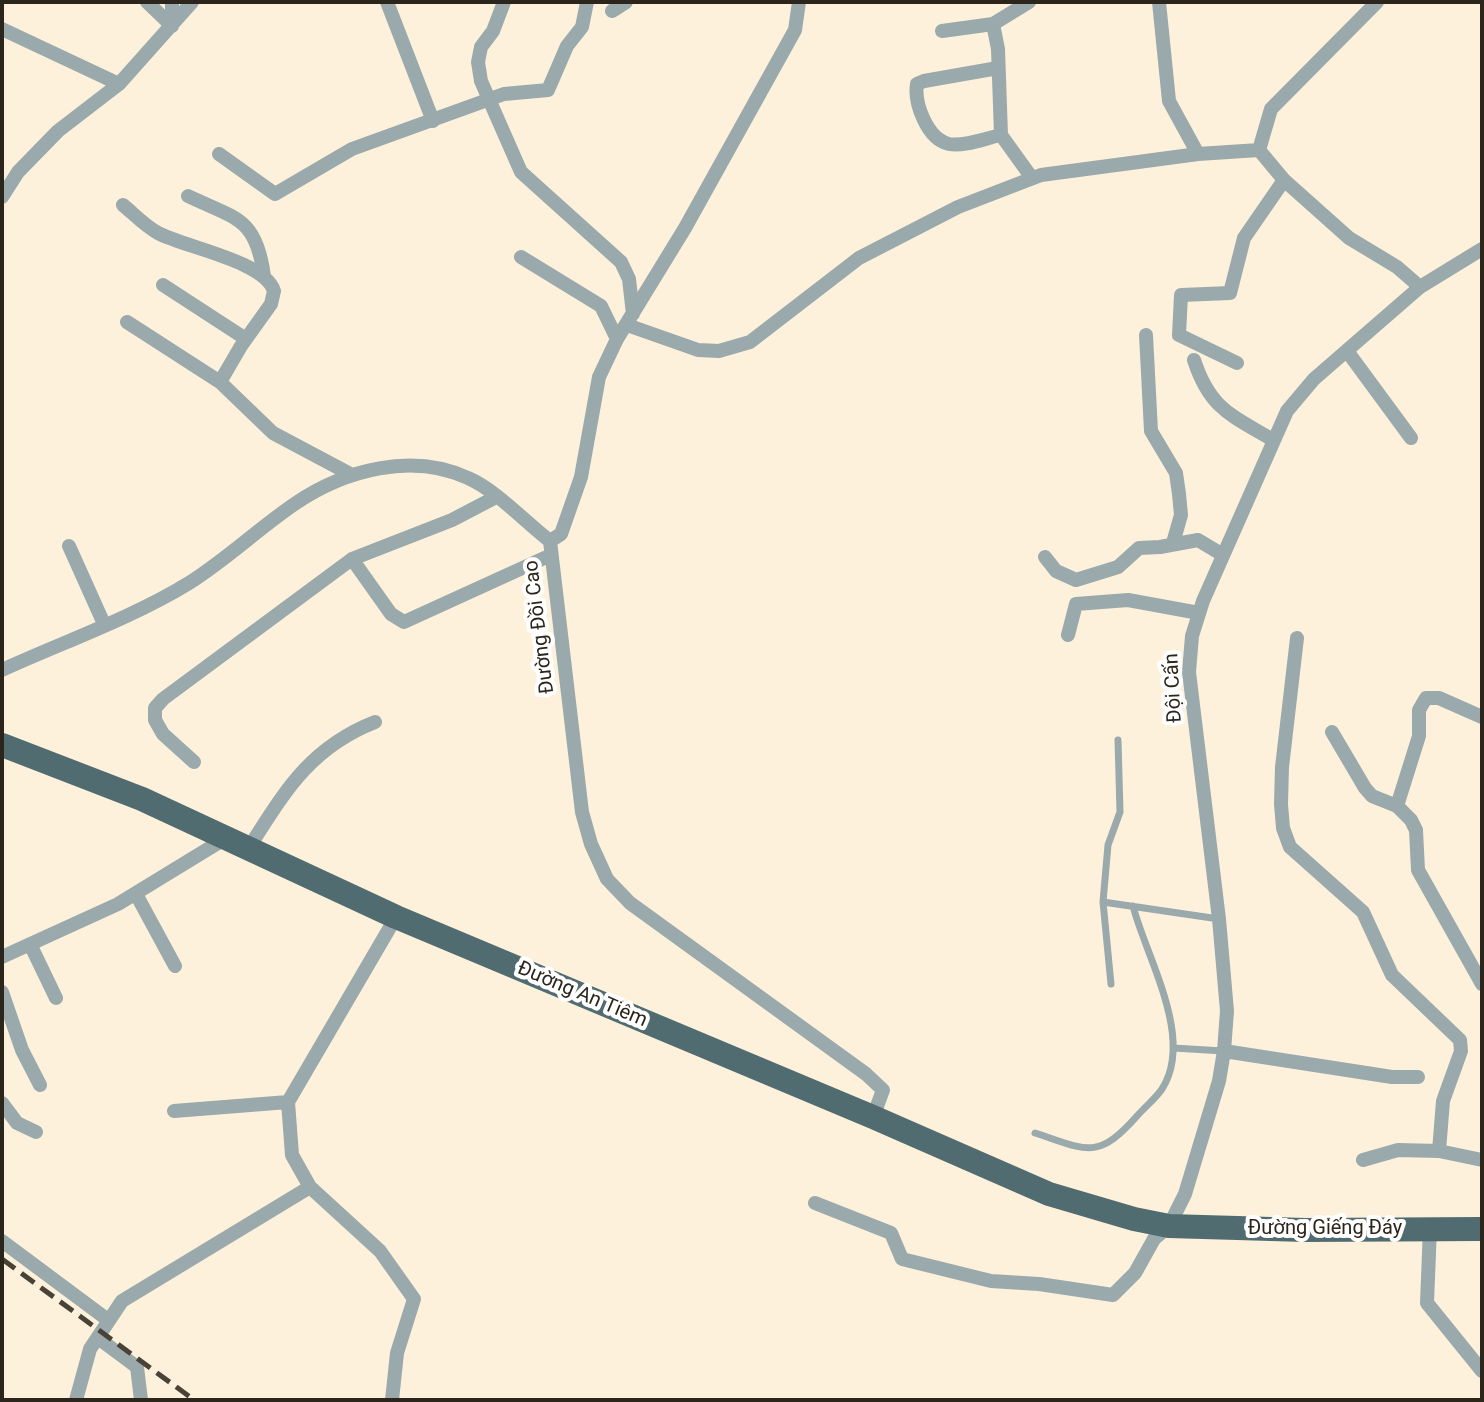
<!DOCTYPE html>
<html>
<head>
<meta charset="utf-8">
<style>
  body { margin:0 }
  #map { position:relative; width:1484px; height:1402px; overflow:hidden; background:#fef1dc; font-family:Roboto,sans-serif }
  canvas { display:block }
  .frame { position:absolute; inset:0; border:4px solid #2b251b; pointer-events:none }
</style>
</head>
<body>
<div id="map">
<canvas width="1484" height="1402"></canvas>
<div class="frame"></div>
</div>
<script>
const g = document.querySelector('canvas').getContext('2d');
g.lineJoin = 'round';
function strokePath(path, color, width, dash) { g.strokeStyle = color; g.lineWidth = width; g.lineCap = dash ? 'butt' : 'round'; g.setLineDash(dash || []); g.stroke(path); }
function label(font, color, halo, rows, align = 'center') {
  g.font = font + ' Roboto,sans-serif'; g.lineWidth = 8; g.setLineDash([]); g.textBaseline = 'middle'; g.strokeStyle = halo; g.fillStyle = color; for (const [text, x, y, turn = 0] of rows) {
    g.save(); g.translate(x, y); g.rotate((+turn || 0) * Math.PI / 180); g.textAlign = isNaN(turn) ? turn : align; if (halo) g.strokeText(text, 0, 0); g.fillText(text, 0, 0); g.restore();
  }
}
const lane = new Path2D(`
  M1103 902 1219 919
  M1111 984 1103 902 1108 845 1120 812 1118 740
  M1173 1048 1224 1051
  M1035 1133C1087 1150 1097 1161 1137 1116 1145 1107 1156 1098 1162 1089 1195 1038 1146 957 1133 906`);
const street = new Path2D(`
  M147 2 172 26
  M172 2V26
  M387 2 433 121
  M504 2 493 31 481 47 478 62 481 81 521 172 621 262 629 279 633 314
  M799 2 795 30 685 228 617 339 599 377 581 477 561 534 550 541 582 812 591 844 607 879 630 903 866 1074 883 1090 873 1117
  M1159 2 1169 101 1198 154
  M612 11 626 2
  M993 24 998 49 1001 135 1032 178
  M2 29 119 84
  M942 31 993 24 1029 2
  M998 68 924 81 917 84C914 103 927 139 949 144 964 147 986 138 1001 135
  M1259 150 1271 109 1377 2
  M219 154 275 194 352 149 504 94 548 90 567 46 582 27 587 2
  M188 196C236 219 256 217 264 276
  M2 197 18 172 58 131 119 84 192 2
  M123 205C134 214 145 226 158 233 184 247 265 261 274 291L271 304 241 346 220 382 273 433 352 475
  M521 257 601 306 617 339
  M163 285 246 339
  M127 322 220 382
  M627 325 698 350 719 351 750 342 859 258 958 207 1041 175 1198 154 1259 150 1284 180 1349 238 1397 267 1420 287
  M1146 335 1151 431 1176 473 1179 494 1181 515 1173 543
  M1347 351 1411 438
  M1194 360C1210 409 1231 415 1273 440
  M1237 363 1179 335 1181 295 1230 293 1244 238 1284 180
  M69 546 104 624
  M1045 557 1056 571 1076 580 1118 567 1139 548 1160 547 1198 540 1223 555
  M352 559 391 614 404 622 551 555
  M1068 635 1076 604 1128 600 1199 613
  M1297 638 1282 767 1281 804 1283 828 1290 847 1363 912 1392 975 1460 1040 1461 1051 1443 1101 1439 1151
  M2 670C61 643 134 617 189 583 227 559 259 528 296 503 345 470 412 452 468 478 496 490 525 522 550 541
  M1332 732 1365 788 1372 796 1397 806 1411 820 1416 830 1418 870 1482 984
  M194 762 163 734 155 720V708L163 699 352 559 452 520 496 497
  M1397 806 1419 736V710L1426 698H1439L1482 717
  M248 849C284 793 309 748 375 722
  M136 894 175 966
  M30 944 56 998
  M2 957 118 904 226 838
  M2 992 22 1050 40 1085
  M1224 1051 1392 1077H1418
  M2 1103 17 1123 36 1132
  M174 1111 288 1102
  M1363 1160 1398 1150 1439 1151 1482 1160
  M815 1203 891 1233 902 1259 991 1281 1039 1284 1113 1295 1135 1273 1154 1239 1169 1226 1185 1194 1219 1081 1224 1051 1227 1011 1219 919 1189 672 1192 636 1203 601 1287 411 1314 379 1420 287 1482 249
  M1430 1228 1427 1303 1482 1371
  M2 1241 108 1320
  M98 1338 137 1367 141 1400
  M76 1400 90 1349 122 1301 310 1187
  M392 1400 397 1353 414 1299 380 1251 310 1187 292 1155 288 1102 396 917`);
const primary = new Path2D(`
  M2 745 142 799 396 917 873 1117 1049 1194 1134 1219 1169 1226 1305 1230 1482 1229`);
const rail = new Path2D(`
  M2 1259 194 1400`);
const streetNames = [
  ["Đường Đồi Cao",540,627,-97],
  ["Đội Cấn",1174,688,-93],
  ["Đường An Tiêm",582,995,23],
  ["Đường Giếng Đáy",1325,1229]
];
strokePath(lane, '#9aa9ab', 7);
strokePath(street, '#9aa9ab', 14);
strokePath(primary, '#516c70', 24);
strokePath(rail, '#494237', 5, [16, 8]);
label('20px', '#2b251b', '#fff', streetNames);
</script>
</body>
</html>
